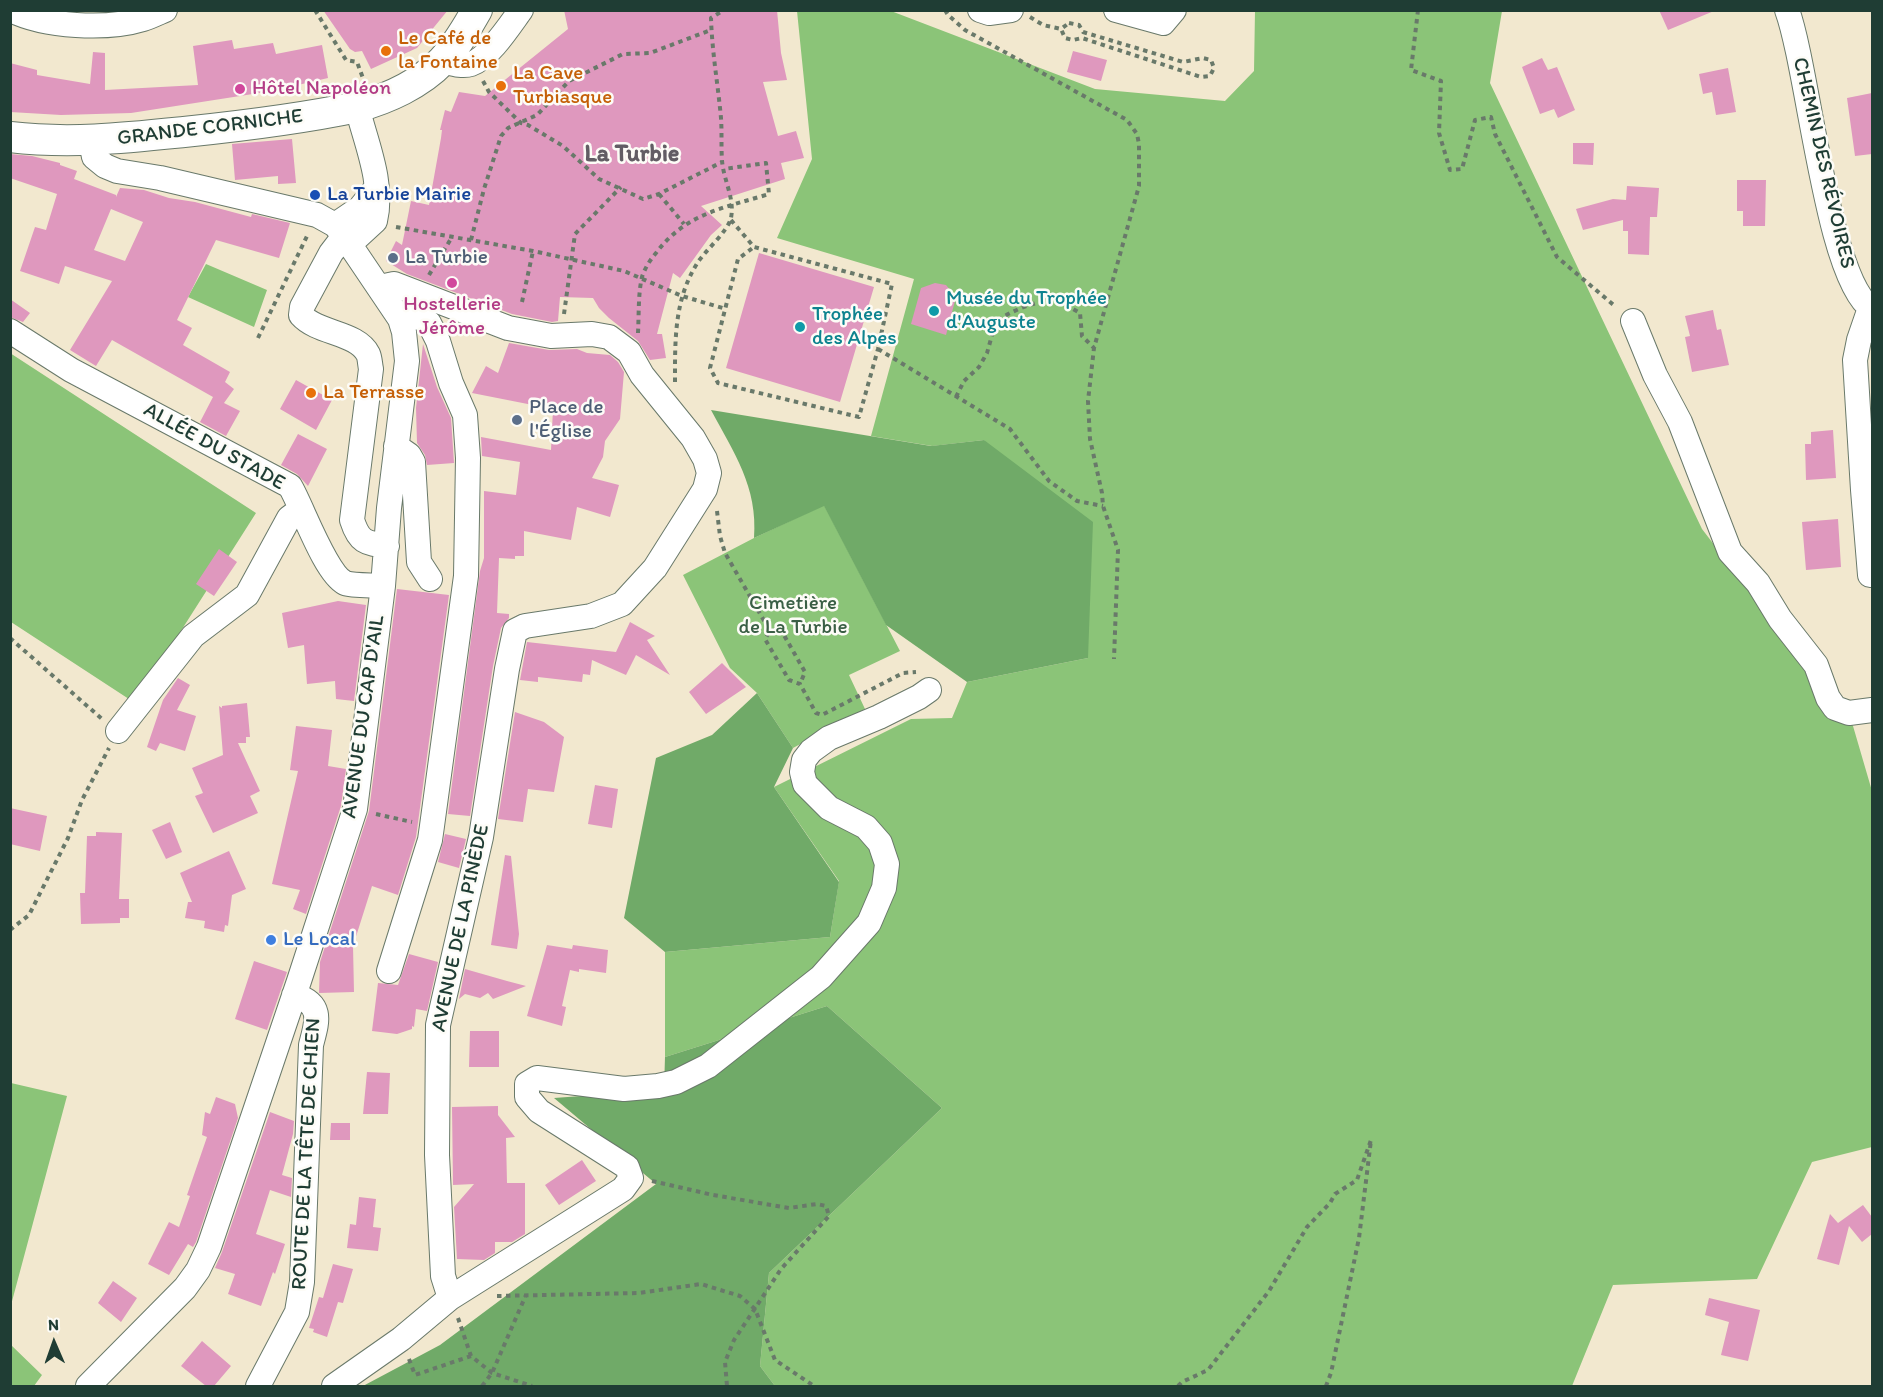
<!DOCTYPE html>
<html>
<head>
<meta charset="utf-8">
<style>
  body { margin:0 }
  #map { position:relative; width:1883px; height:1397px; overflow:hidden; background:#f2e8cf; font-family:Itim,sans-serif }
  canvas { display:block }
  .frame { position:absolute; inset:0; border:12px solid #1f3d34; pointer-events:none }
  .north { position:absolute; left:24px; top:1313px; width:60px; height:60px; -webkit-text-stroke:4px #fdfcf7; paint-order:stroke; rotate:358deg; font-size:16px; font-weight:700; line-height:24px; text-align:center; color:#1f3d34 }
  .north::after { content:''; display:block; margin:auto; width:21px; height:27px; background:#1f3d34; clip-path:polygon(50% 0,100% 100%,50% 72%,0 100%) }
</style>
</head>
<body>
<div id="map">
<canvas width="1883" height="1397"></canvas>
<div class="frame"></div>
<div class="north">N</div>
</div>
<script>
const g = document.querySelector('canvas').getContext('2d');
g.lineJoin = 'round';
function fillPath(path, color) { g.fillStyle = color; g.fill(path, 'evenodd'); }
function strokePath(path, color, width, dash) { g.strokeStyle = color; g.lineWidth = width; g.lineCap = dash ? 'butt' : 'round'; g.setLineDash(dash || []); g.stroke(path); }
function label(font, color, halo, rows, align = 'center') {
  g.font = font + ' Itim,sans-serif'; g.lineWidth = 5; g.setLineDash([]); g.textBaseline = 'middle'; g.strokeStyle = halo; g.fillStyle = color; for (const [text, x, y, turn = 0] of rows) {
    g.save(); g.translate(x, y); g.rotate((+turn || 0) * Math.PI / 180); g.textAlign = isNaN(turn) ? turn : align; if (halo) g.strokeText(text, 0, 0); g.fillText(text, 0, 0); g.restore();
  }
}
const green = new Path2D(`
  M797 11H891L1095 89 1225 101 1254 71 1255 11H1502L1490 83 1702 529 1853 726 1872 791V1147L1812 1162 1757 1279 1613 1285 1572 1386H775L760 1366 769 1273 942 1108 827 1006 665 1057V952L830 937 839 881 774 787 911 719 952 718 967 682 1088 658 984 440 932 446 871 436 914 279 777 238 812 159Z
  M206 264 267 290 254 327 188 297Z
  M10 353 256 513 135 703 11 622Z
  M824 505 900 651 849 675 865 709 793 748 757 693 730 668 683 575 754 538Z
  M11 1083 67 1096 11 1305 10 1083Z
  M11 1345 42 1375 34 1386H11Z`);
const forest = new Path2D(`
  M711 410 931 446 984 440 1093 522 1088 658 967 682 886 625 824 506 754 538C758 487 734 453 711 410Z
  M757 693 793 748 774 787 839 882 830 937 665 952 624 918 656 758 712 735Z
  M827 1006 942 1108 769 1273 760 1366 775 1386H363L440 1345 656 1184 554 1098 664 1090 665 1057Z`);
const building = new Path2D(`
  M323 10H448L417 48 371 69 362 51 355 52 350 49Z
  M564 10H777L781 53 787 80 763 82 778 136 796 131 804 158 781 163 785 179 701 206 722 225 711 235 680 278 673 273 657 334H662L666 358 650 360 638 341 609 318 599 308 593 298 560 297 558 321 552 322 512 314 407 274 386 261 396 241 402 245 411 201 429 205 441 138 442 130H440L445 110 451 112 459 92 485 96 568 29Z
  M1659 10H1714V11L1668 30Z
  M232 40 234 49 273 43 276 54 322 45 328 78 272 91 131 113 61 115 10 112V63L37 70V75L90 84 93 52 105 53V90L198 85 193 46Z
  M1073 51 1107 60 1101 81 1067 72Z
  M1542 58 1548 70 1557 67 1575 110 1558 118 1554 109 1540 114 1522 67Z
  M1728 68 1736 112 1716 115 1712 92 1703 94 1699 74Z
  M1872 93V154L1855 156 1847 98Z
  M292 139 296 183 278 184V176L235 180 232 144Z
  M1573 143H1594L1593 165 1573 164Z
  M10 154 32 156 60 163V165L77 171 74 179 116 195V197L120 188 144 190 169 198 195 202 251 217 252 214 290 223 279 258 216 240 177 320 192 328 183 345 230 372 225 382 234 389 224 403 240 411 226 436 200 422 213 397 112 340 96 366 70 350 112 281 65 266 59 284 20 271 35 227 46 230 57 194 10 178ZM111 209 143 222 125 261 94 250Z
  M1737 180H1766L1765 226H1743V211H1737Z
  M1627 186 1659 188 1657 217H1650L1649 255 1628 254V231H1623V220L1583 230 1576 209 1613 199 1626 200Z
  M759 253 874 287 840 402 726 368Z
  M935 283 946 285 956 297 946 335 911 324 921 288Z
  M10 299 30 313 23 322 10 317Z
  M1713 310 1717 330 1721 329 1729 365 1692 372 1685 337 1690 336 1685 316Z
  M509 343 549 350 577 349 587 353 610 355 618 362 624 372 620 419 605 441 603 457 592 478 619 485 610 517 577 507 571 540 524 531V556H515V559L499 558 497 613 509 614V618L501 628 493 666 470 816 448 814 480 571 484 558V491L516 495 520 462 482 456 481 437 551 450 553 409 472 393 486 366 498 373Z
  M423 344 437 387 451 418 454 463 427 465 425 455 417 443 416 408Z
  M296 380 332 400 316 430 280 409Z
  M1833 430 1836 478 1806 480 1805 444H1811V432Z
  M298 434 327 449 308 486 297 474 281 465Z
  M1838 519 1841 567 1806 570 1802 522Z
  M219 549 237 562 214 596 196 584Z
  M397 589 449 595 416 837 398 895 372 886 353 946 354 992 319 993 320 962 369 811Z
  M338 601 366 605 354 701 336 699 335 681 307 684 304 645 288 648 282 613Z
  M630 622 655 636 647 640 670 675 636 655 626 675 592 660 590 675 583 674 582 682 538 677V682L520 680 527 642 616 652Z
  M722 663 746 687 706 714 689 692Z
  M178 678 190 685 177 710 196 716 185 751 160 743 156 751 147 747 163 700Z
  M247 703 250 737H246V743H238L260 791 250 796 258 813 213 833 195 796 203 793 192 768 223 755 219 706 222 708V706Z
  M515 712 544 722 564 737 554 792 528 789 523 822 498 819Z
  M296 726 332 730 328 766 346 769 341 806 306 914 293 909 300 890 272 884 298 771 290 770Z
  M595 785 618 789 612 828 588 824Z
  M10 808 47 816 40 851 10 844Z
  M170 822 182 852 166 859 152 830Z
  M96 832 122 833 119 899H129V918H120V923L81 924 80 893H85L87 836H96Z
  M445 834 466 839 459 868 438 862Z
  M229 851 246 889 232 895 228 926 225 925 224 932 204 928 205 921 185 918 188 902H192L180 873Z
  M505 855 511 856 519 934 517 949 491 945Z
  M547 945 572 949 573 945 608 950 606 973 579 969V972L570 970 562 1006 566 1007 562 1026 527 1016Z
  M409 954 438 962 427 1011 416 1009 414 1027 412 1026V1029L397 1034 372 1031 378 983 398 985Z
  M254 961 287 972 267 1030 235 1019Z
  M465 969 507 981 526 986 493 999 488 993 480 998 465 994 459 999Z
  M470 1031H499V1067H469Z
  M367 1072 390 1073 388 1114H363Z
  M216 1097 235 1104 238 1118 196 1242 193 1247 188 1244 169 1275 148 1264 169 1222 179 1227 190 1196 187 1195 207 1137 202 1135 205 1112 210 1114Z
  M498 1106V1115L515 1137 506 1138 507 1183H525V1234L512 1242H495V1253L484 1260 457 1259 454 1207 474 1184 453 1185 452 1107Z
  M270 1112 294 1121 293 1134 282 1175 292 1178 291 1197 270 1190 256 1234 285 1244 275 1274 273 1272 261 1306 228 1294 235 1274 215 1268 222 1252Z
  M331 1123H350V1140H330Z
  M582 1160 596 1181 559 1205 545 1185Z
  M359 1197 376 1199 373 1227 381 1228 378 1251 347 1248 350 1224 356 1225Z
  M1863 1205 1872 1217V1234L1862 1242 1849 1226 1839 1265 1817 1259 1830 1214 1838 1223Z
  M333 1264 353 1269 343 1303 338 1302 327 1337 313 1332 314 1329 309 1328 319 1297 323 1298Z
  M113 1281 137 1298 121 1322 98 1303Z
  M1709 1298 1760 1310 1748 1361 1721 1355 1729 1322 1705 1315Z
  M202 1341 231 1366 214 1386H206L181 1366Z`);
const path = new Path2D(`
  M315 10 346 60 357 62 364 81
  M945 10 948 15 965 30 1127 120 1137 134 1139 144V186L1094 348 1088 401 1090 439 1102 493 1103 506 1118 550 1114 659
  M1418 10 1411 70 1441 81 1439 133 1450 170 1462 169 1475 120 1491 117 1495 134 1557 257 1616 307
  M1030 17 1043 25 1061 29
  M1069 23 1079 25 1083 32 1183 62 1203 58 1211 60 1214 68 1210 76 1201 77 1082 38 1073 40 1065 38 1061 29Z
  M483 81 489 92 521 123 528 125 563 146 599 179 643 199 659 194 722 162
  M659 194 684 224
  M731 220 754 247 892 284 878 349 859 417 718 383 710 368 738 259 754 247
  M396 227 533 251 624 271 682 296 726 309
  M471 240 484 189 501 136 508 128 537 115 569 81 623 54 650 53 711 30
  M429 275 452 237
  M522 302 533 251
  M564 314 575 234 621 187
  M638 333C639 315 638 294 642 277 645 268 650 260 656 253 686 213 724 208 769 194L766 163 724 169
  M258 338 308 234
  M878 349 1010 429 1049 481 1077 501 1103 506
  M675 382C675 340 674 299 698 262 706 250 728 231 731 218 735 198 723 179 722 160 721 146 722 132 721 118 718 85 712 52 711 18L724 10
  M956 397 964 381 979 367 987 353 996 321C1010 312 1032 302 1049 301 1059 300 1071 308 1080 313L1082 336 1094 348
  M717 511 720 536 725 553 770 631 765 639 789 680 800 684 816 713 822 715 903 673 916 672
  M770 631 781 630 805 672 800 684
  M10 638 102 719
  M376 814 412 822
  M10 930 29 915 68 838 82 800 109 748
  M652 1181 713 1195 789 1208 817 1204 826 1206 829 1216 781 1269 734 1340 725 1362 727 1386
  M497 1296 639 1293 701 1284 740 1296 755 1309 775 1360 814 1386
  M458 1318 471 1356 492 1373 532 1386
  M409 1359 415 1375 471 1356
  M482 1386 492 1373 526 1295
  M1178 1386 1182 1382 1208 1370 1269 1291 1307 1227 1330 1203 1335 1194 1357 1180 1371 1140 1359 1238 1331 1373 1326 1386`);
const minor = new Path2D(`
  M11 10C45 27 107 30 143 19 150 17 158 13 165 10
  M980 10 989 13 1011 10
  M1116 10 1163 23 1174 10
  M1787 10C1809 70 1827 280 1872 309
  M442 61C451 63 462 67 471 64 489 58 510 25 521 10
  M335 225 360 208 376 188
  M344 236 331 253 302 307 301 315C318 334 357 332 368 354 370 358 370 365 371 369L352 520C359 542 365 543 387 546
  M350 244 375 221C384 183 366 143 357 107
  M380 287 394 284 508 328 551 336 592 334 609 337 629 352 642 375 693 438 705 459 709 473 705 489 655 568 622 604 591 616 525 626 515 631 507 669 481 837 438 1025 437 1155 443 1276 450 1298
  M1870 308 1859 340 1855 360 1863 490 1872 489
  M1633 321 1655 375 1680 422 1730 552 1758 583 1780 619 1816 665 1828 698 1835 708 1849 713 1872 710
  M10 331 71 370 290 486C302 506 325 573 345 583 353 586 374 585 383 586
  M396 446 409 455 413 462 419 562 430 579
  M1863 490 1870 575
  M118 731 193 636 247 595 289 518 301 509
  M389 971 430 840 432 826 466 576 468 458 465 415 451 383 438 341 429 323 424 319 415 317 400 319
  M88 1386 185 1288 198 1270 209 1247 299 981 355 809 383 586 389 508 407 361 404 332 400 319 344 236 335 225 317 215 160 178 117 171 105 166 94 157 91 142
  M258 1386 297 1312 302 1282 311 1045C317 1022 324 1004 294 995
  M334 1386 401 1339 450 1298 623 1189 631 1178 627 1167 539 1111 527 1097V1084L537 1078 624 1089 658 1086 676 1082 708 1066 821 977 869 923 884 888 887 864 880 843 866 827 829 808 805 784 802 772 804 760 811 751 829 738 879 717 919 697 929 690`);
const major = new Path2D(`
  M10 137C70 144 125 138 184 132 242 126 300 119 357 107 387 99 420 84 442 61 457 46 467 27 477 10`);
const markers = [
  [386,51,6,"#e8710a"],
  [501,86,6,"#e8710a"],
  [240,89,6,"#d1479c"],
  [315,195,6,"#1a4fb4"],
  [393,258,6,"#5c6f8a"],
  [452,283,6,"#d1479c"],
  [934,311,6,"#0f9aa8"],
  [800,327,6,"#0f9aa8"],
  [311,393,6,"#e8710a"],
  [517,420,6,"#5c6f8a"],
  [271,940,6,"#3f7fe0"]
];
const foodNames = [
  ["Le Café de",398,39],
  ["la Fontaine",398,63],
  ["La Cave",513,74],
  ["Turbiasque",513,98],
  ["La Terrasse",323,393]
];
const hotelNames = [
  ["Hôtel Napoléon",252,89],
  ["Hostellerie",452,305,"center"],
  ["Jérôme",452,329,"center"]
];
const streetNames = [
  ["GRANDE CORNICHE",210,128,-7],
  ["CHEMIN DES RÉVOIRES",1823,163,77],
  ["ALLÉE DU STADE",214,447,29],
  ["AVENUE DU CAP D'AIL",364,717,-82],
  ["AVENUE DE LA PINÈDE",461,928,-78],
  ["ROUTE DE LA TÊTE DE CHIEN",307,1154,-87]
];
const transitNames = [
  ["La Turbie Mairie",327,195]
];
const serviceNames = [
  ["La Turbie",405,258],
  ["Place de",529,408],
  ["l'Église",529,432]
];
const cultureNames = [
  ["Musée du Trophée",946,299],
  ["d'Auguste",946,323],
  ["Trophée",812,315],
  ["des Alpes",812,339]
];
const parkNames = [
  ["Cimetière",793,604],
  ["de La Turbie",793,628]
];
const shopNames = [
  ["Le Local",283,940]
];
const quarterNames = [
  ["La Turbie",632,155]
];
fillPath(green, '#8bc478');
fillPath(forest, '#70aa68');
fillPath(building, '#df98be');
strokePath(minor, '#69796a', 26);
strokePath(major, '#69796a', 32);
strokePath(path, '#69796a', 4, [4.5, 4.5]);
strokePath(minor, '#fff', 24);
strokePath(major, '#fff', 30);
for (const [x, y, r, color] of markers) { const dot = new Path2D(); dot.arc(x, y, r, 0, 2 * Math.PI); g.fillStyle = color; g.fill(dot); strokePath(dot, '#fdfcf7', 2); }
label('21px', '#c56008', '#fdfcf7', foodNames, 'left');
label('21px', '#b23c85', '#fdfcf7', hotelNames, 'left');
label('21px', '#1f3d34', '#fdfcf7', streetNames);
label('21px', '#164399', '#fdfcf7', transitNames, 'left');
label('21px', '#4e5e75', '#fdfcf7', serviceNames, 'left');
label('21px', '#0d838f', '#fdfcf7', cultureNames, 'left');
label('21px', '#3a5f45', '#fdfcf7', parkNames);
label('21px', '#366cbe', '#fdfcf7', shopNames, 'left');
label('bold 24px', '#625d64', '#fdfcf7', quarterNames);
</script>
</body>
</html>
